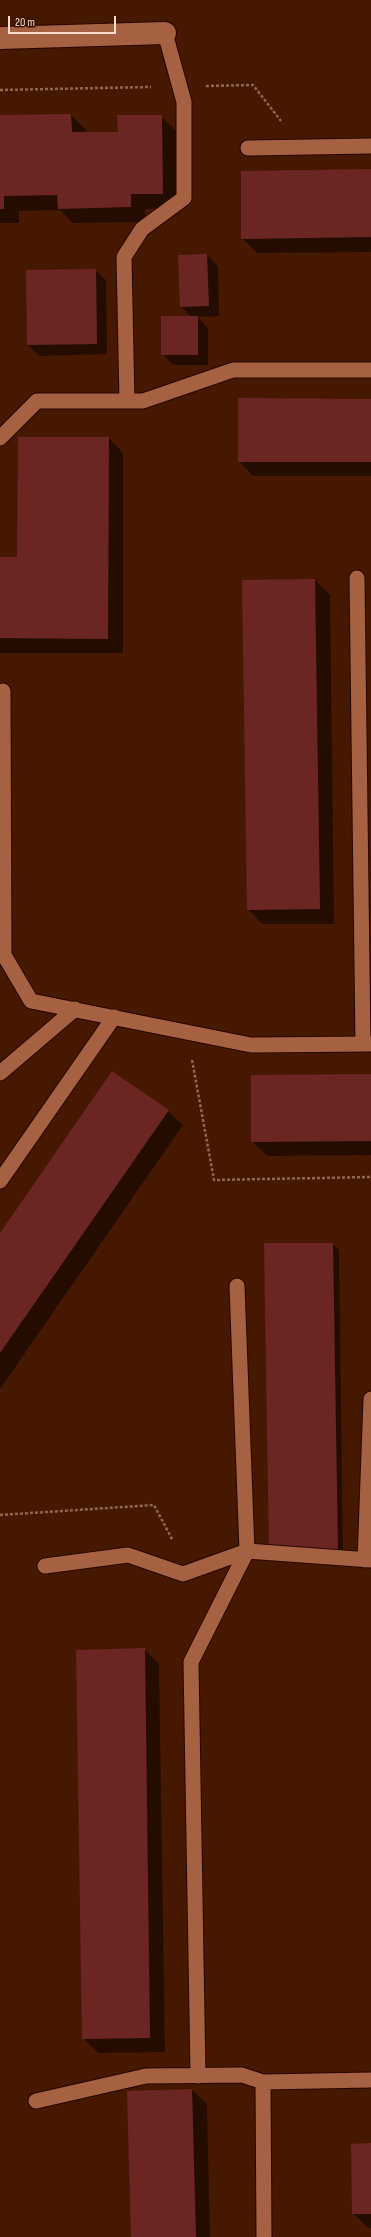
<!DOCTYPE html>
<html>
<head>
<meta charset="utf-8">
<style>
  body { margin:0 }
  #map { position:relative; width:371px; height:2237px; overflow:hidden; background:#471800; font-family:"Sofia Sans Condensed",sans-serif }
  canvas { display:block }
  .scale { position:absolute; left:8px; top:16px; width:108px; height:18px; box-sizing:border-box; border:2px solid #fadbcd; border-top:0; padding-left:5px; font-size:12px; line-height:14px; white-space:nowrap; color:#fadbcd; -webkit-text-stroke:3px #351404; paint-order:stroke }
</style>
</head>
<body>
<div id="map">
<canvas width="371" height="2237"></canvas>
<div class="scale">20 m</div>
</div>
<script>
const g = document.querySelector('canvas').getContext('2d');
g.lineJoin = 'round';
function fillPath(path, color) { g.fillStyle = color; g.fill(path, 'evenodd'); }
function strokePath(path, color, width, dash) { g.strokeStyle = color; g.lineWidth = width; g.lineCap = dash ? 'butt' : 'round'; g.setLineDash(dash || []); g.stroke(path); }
const shadow = new Path2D(`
  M71 115 86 130V133H119L161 116 176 131 177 208 145 209 146 222 73 223 60 210 19 211V223H0V116Z
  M371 170V252L257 253 242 238Z
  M207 255 218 266 219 316 198 317 208 328V365H173L162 354 191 317 181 306 179 256Z
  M95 270 106 280 107 354 39 356 28 345Z
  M371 400V476H253L239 461Z
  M109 438 123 453V653H0V558H18Z
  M315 580 330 595 334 924H262L248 909 243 581Z
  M371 1075V1155L267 1156 252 1141Z
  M168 1111 183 1125 0 1389V1234Z
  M333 1244 339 1250 343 1557 276 1558Z
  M144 1649 159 1664 165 2052 98 2053 83 2038Z
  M192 2090 207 2104 210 2237H132Z
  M371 2144V2228H368L353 2213Z`);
const building = new Path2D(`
  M71 114 72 132H118L117 115H162L163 194H131V207L58 209 57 195 4 196V209H0V115Z
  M371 169V237L241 239V171Z
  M207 254 209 306 180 307 178 255Z
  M96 269 97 344 27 345 26 270Z
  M161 316H198V355H161Z
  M238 398 371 399V462H238Z
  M18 437H109L108 639 0 638V557H17Z
  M315 579 320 909 247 910 242 580Z
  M112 1071 169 1110 0 1353V1233Z
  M371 1074V1141L251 1142V1075Z
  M264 1243H333L338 1551 269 1552Z
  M145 1648 150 2038 82 2039 76 1650Z
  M192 2089 196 2237H131L127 2091Z
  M371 2143V2214H352L351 2144Z`);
const path = new Path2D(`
  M206 86 253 85 281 121
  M0 90 151 87
  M192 1060 214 1180 371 1177
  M0 1515 154 1505 173 1541`);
const service = new Path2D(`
  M248 148 371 146
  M127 401 124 257 142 229 184 198V102L165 33
  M0 438 37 401H143L233 370H371
  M357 578 363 1044
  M3 691 4 955 31 1001 251 1045 371 1044
  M0 1073 75 1009
  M0 1181 114 1017
  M237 1286 247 1551 371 1560
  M365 1560 371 1399
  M45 1566 128 1555 183 1574 247 1551
  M198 2076 191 1662 247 1551
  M36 2101 146 2076 242 2075 263 2082
  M264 2237 263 2082 371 2080`);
const minor = new Path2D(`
  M0 38 165 33`);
fillPath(shadow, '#0007');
fillPath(building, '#6b2624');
strokePath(service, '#250600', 17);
strokePath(minor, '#250600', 24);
strokePath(path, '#8f6652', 2.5, [3, 2]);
strokePath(service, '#a56141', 15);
strokePath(minor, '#a56141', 22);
</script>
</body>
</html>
